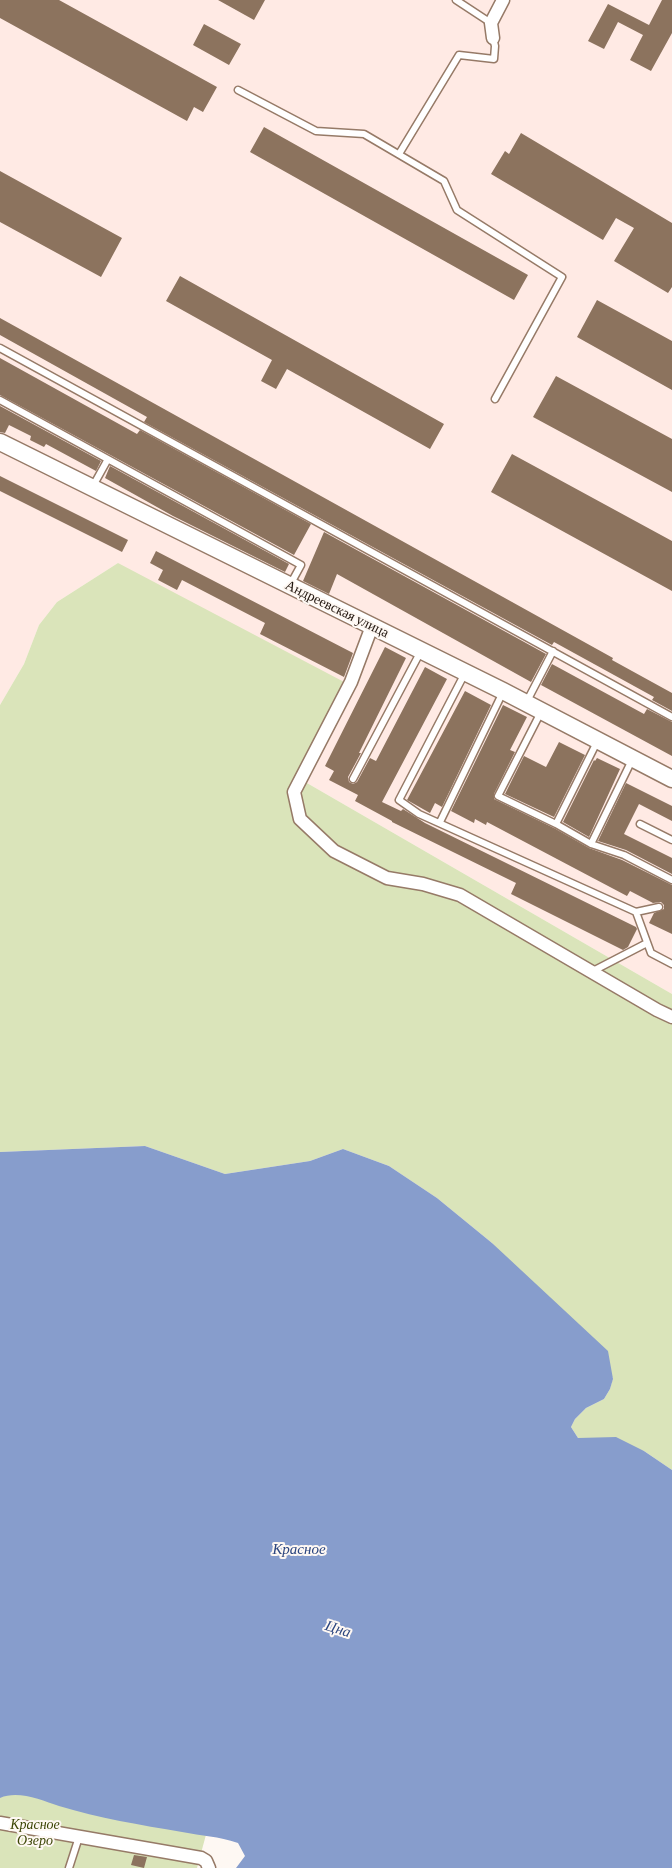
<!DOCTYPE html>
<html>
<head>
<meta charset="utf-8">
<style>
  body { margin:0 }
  canvas { display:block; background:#fef8f3 }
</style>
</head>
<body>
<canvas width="672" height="1868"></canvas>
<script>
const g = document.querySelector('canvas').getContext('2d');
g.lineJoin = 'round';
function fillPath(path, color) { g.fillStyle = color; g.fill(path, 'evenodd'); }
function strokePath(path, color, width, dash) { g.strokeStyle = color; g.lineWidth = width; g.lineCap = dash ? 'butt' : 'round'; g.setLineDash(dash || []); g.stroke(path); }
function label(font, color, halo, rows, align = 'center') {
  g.font = font + ' "Crimson Pro",serif'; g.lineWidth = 4; g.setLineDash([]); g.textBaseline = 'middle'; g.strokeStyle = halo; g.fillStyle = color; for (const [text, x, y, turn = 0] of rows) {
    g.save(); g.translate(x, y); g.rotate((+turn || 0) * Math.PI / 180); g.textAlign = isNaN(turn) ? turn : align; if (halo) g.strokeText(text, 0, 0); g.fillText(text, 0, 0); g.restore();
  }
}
const industrial = new Path2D(`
  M0 0H672V994L300 779 118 563 57 602 39 625 24 664 0 705Z`);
const green = new Path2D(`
  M118 563 346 683 300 779 672 994V1470L644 1451 590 1439 578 1438 571 1427 575 1419 586 1408 604 1399 610 1389 613 1378 492 1243 437 1198 389 1166 343 1149 310 1161 225 1174 145 1146 0 1152V705L24 664 39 625 57 602Z
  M0 1790 207 1831 197 1868H0Z`);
const water = new Path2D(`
  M145 1146 225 1174 310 1161 343 1149 389 1166 437 1198 492 1243 608 1351 613 1379 610 1389 604 1399 586 1408 575 1419 571 1427 578 1438 616 1437 644 1451 672 1470V1868H236L245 1856 238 1843C218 1836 202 1836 182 1832 140 1825 99 1818 59 1806 41 1800 18 1790 0 1798V1152Z`);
const building = new Path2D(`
  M0 0H59L217 87 203 112 194 107 187 121 0 18Z
  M218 0H265L254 20Z
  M662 0H672V33L651 71 630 60 643 35 618 22 604 49 588 41 608 4 649 25Z
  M204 24 241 44 229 65 193 45Z
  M264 127 528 275 514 300 250 152Z
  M521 133 672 223V287L668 293 614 261 634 228 616 218 603 240 491 174 505 151 509 154Z
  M0 171 122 238 101 277 0 222Z
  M180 276 444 424 430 449 287 369 276 389 261 381 272 360 166 301Z
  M597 300 672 341V390L577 337Z
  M0 318 613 658 612 660 672 693V711L652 700 654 697 554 642 552 645 144 422 147 417 0 335Z
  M0 358 137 434 140 430 311 524 294 555 0 395Z
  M556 376 672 439V492L533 417Z
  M0 406 101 461 96 471 46 444 44 447 30 440 31 436 9 425 5 433 0 432Z
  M512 454 672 541V591L491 492Z
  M110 466 289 564 285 572 173 516 105 478Z
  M0 476 128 540 122 552 0 491Z
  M324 532 546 654 531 682 337 574 329 594 303 581Z
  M156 551 353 653 344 677 260 634 265 623 182 580 177 590 158 580 163 570 150 563Z
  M385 647 406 658 359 753H361L348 777 349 782 353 784 357 782 370 758 376 761 425 667 447 679 382 802 401 811 403 809 425 823 636 927 637 929 628 947 623 950 511 894 516 883 392 822V821L355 801 358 795 329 780 334 771 325 766Z
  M552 664 644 714 647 709 672 722V756L541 685Z
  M465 691 491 705 442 807 435 803 430 813 407 800Z
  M503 705 527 717 510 750 515 752 494 794V799L554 828 589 848 622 860 672 885V934L649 923 654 913 664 909V905L661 902 653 903 630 891 627 896 487 822 486 825 475 819 474 823 451 811Z
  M559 742 585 755 554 817 505 794 524 756 546 767Z
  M597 758 620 769 589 837 563 822 594 760 595 761Z
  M626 783 672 806V821L639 804 624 834 672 858V874L626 850 598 841Z
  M134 1855 147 1857 144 1868 131 1865Z`);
const lane = new Path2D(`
  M456 0 491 23
  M238 90 316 131 364 134 444 181 457 210 562 277 495 399
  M399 154 459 55 494 59 495 46 493 38
  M0 348 672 717
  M0 400 301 565 290 585
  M93 486 108 459
  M465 673 399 800 419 814 636 912 659 907
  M526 703 553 651
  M541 712 498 796 556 824 591 844 624 855 672 880
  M353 779 421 651
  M440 822 503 692
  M556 824 597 742
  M640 824 672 840
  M591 844 632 760
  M636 912 651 953 672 964
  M591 972 647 943
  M69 1868 79 1837`);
const street = new Path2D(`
  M493 38 491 23 503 0
  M372 626 351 682 294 792 300 819 334 851 387 878 423 884 460 895 657 1010 672 1017
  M0 1823 201 1858 206 1861 209 1868`);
const secondary = new Path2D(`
  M0 442 503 691 672 779`);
const streetNames = [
  ["Андреевская улица",337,609,26]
];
const parkNames = [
  ["Красное",35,1825],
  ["Озеро",35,1841]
];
const waterNames = [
  ["Красное",299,1549],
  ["Цна",338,1629,18]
];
fillPath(industrial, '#ffeae4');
fillPath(green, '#dae4ba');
fillPath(water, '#879dcc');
fillPath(building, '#8c735e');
strokePath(lane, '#967a67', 9);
strokePath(street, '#967a67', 15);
strokePath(secondary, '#967a67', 19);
strokePath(lane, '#fff', 6);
strokePath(street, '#fff', 12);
strokePath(secondary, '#fff', 16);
label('14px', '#221710', '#fef8f3', streetNames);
label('italic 14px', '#3c4606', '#fef8f3', parkNames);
label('italic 15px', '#2b457f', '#fef8f3', waterNames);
</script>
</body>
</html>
